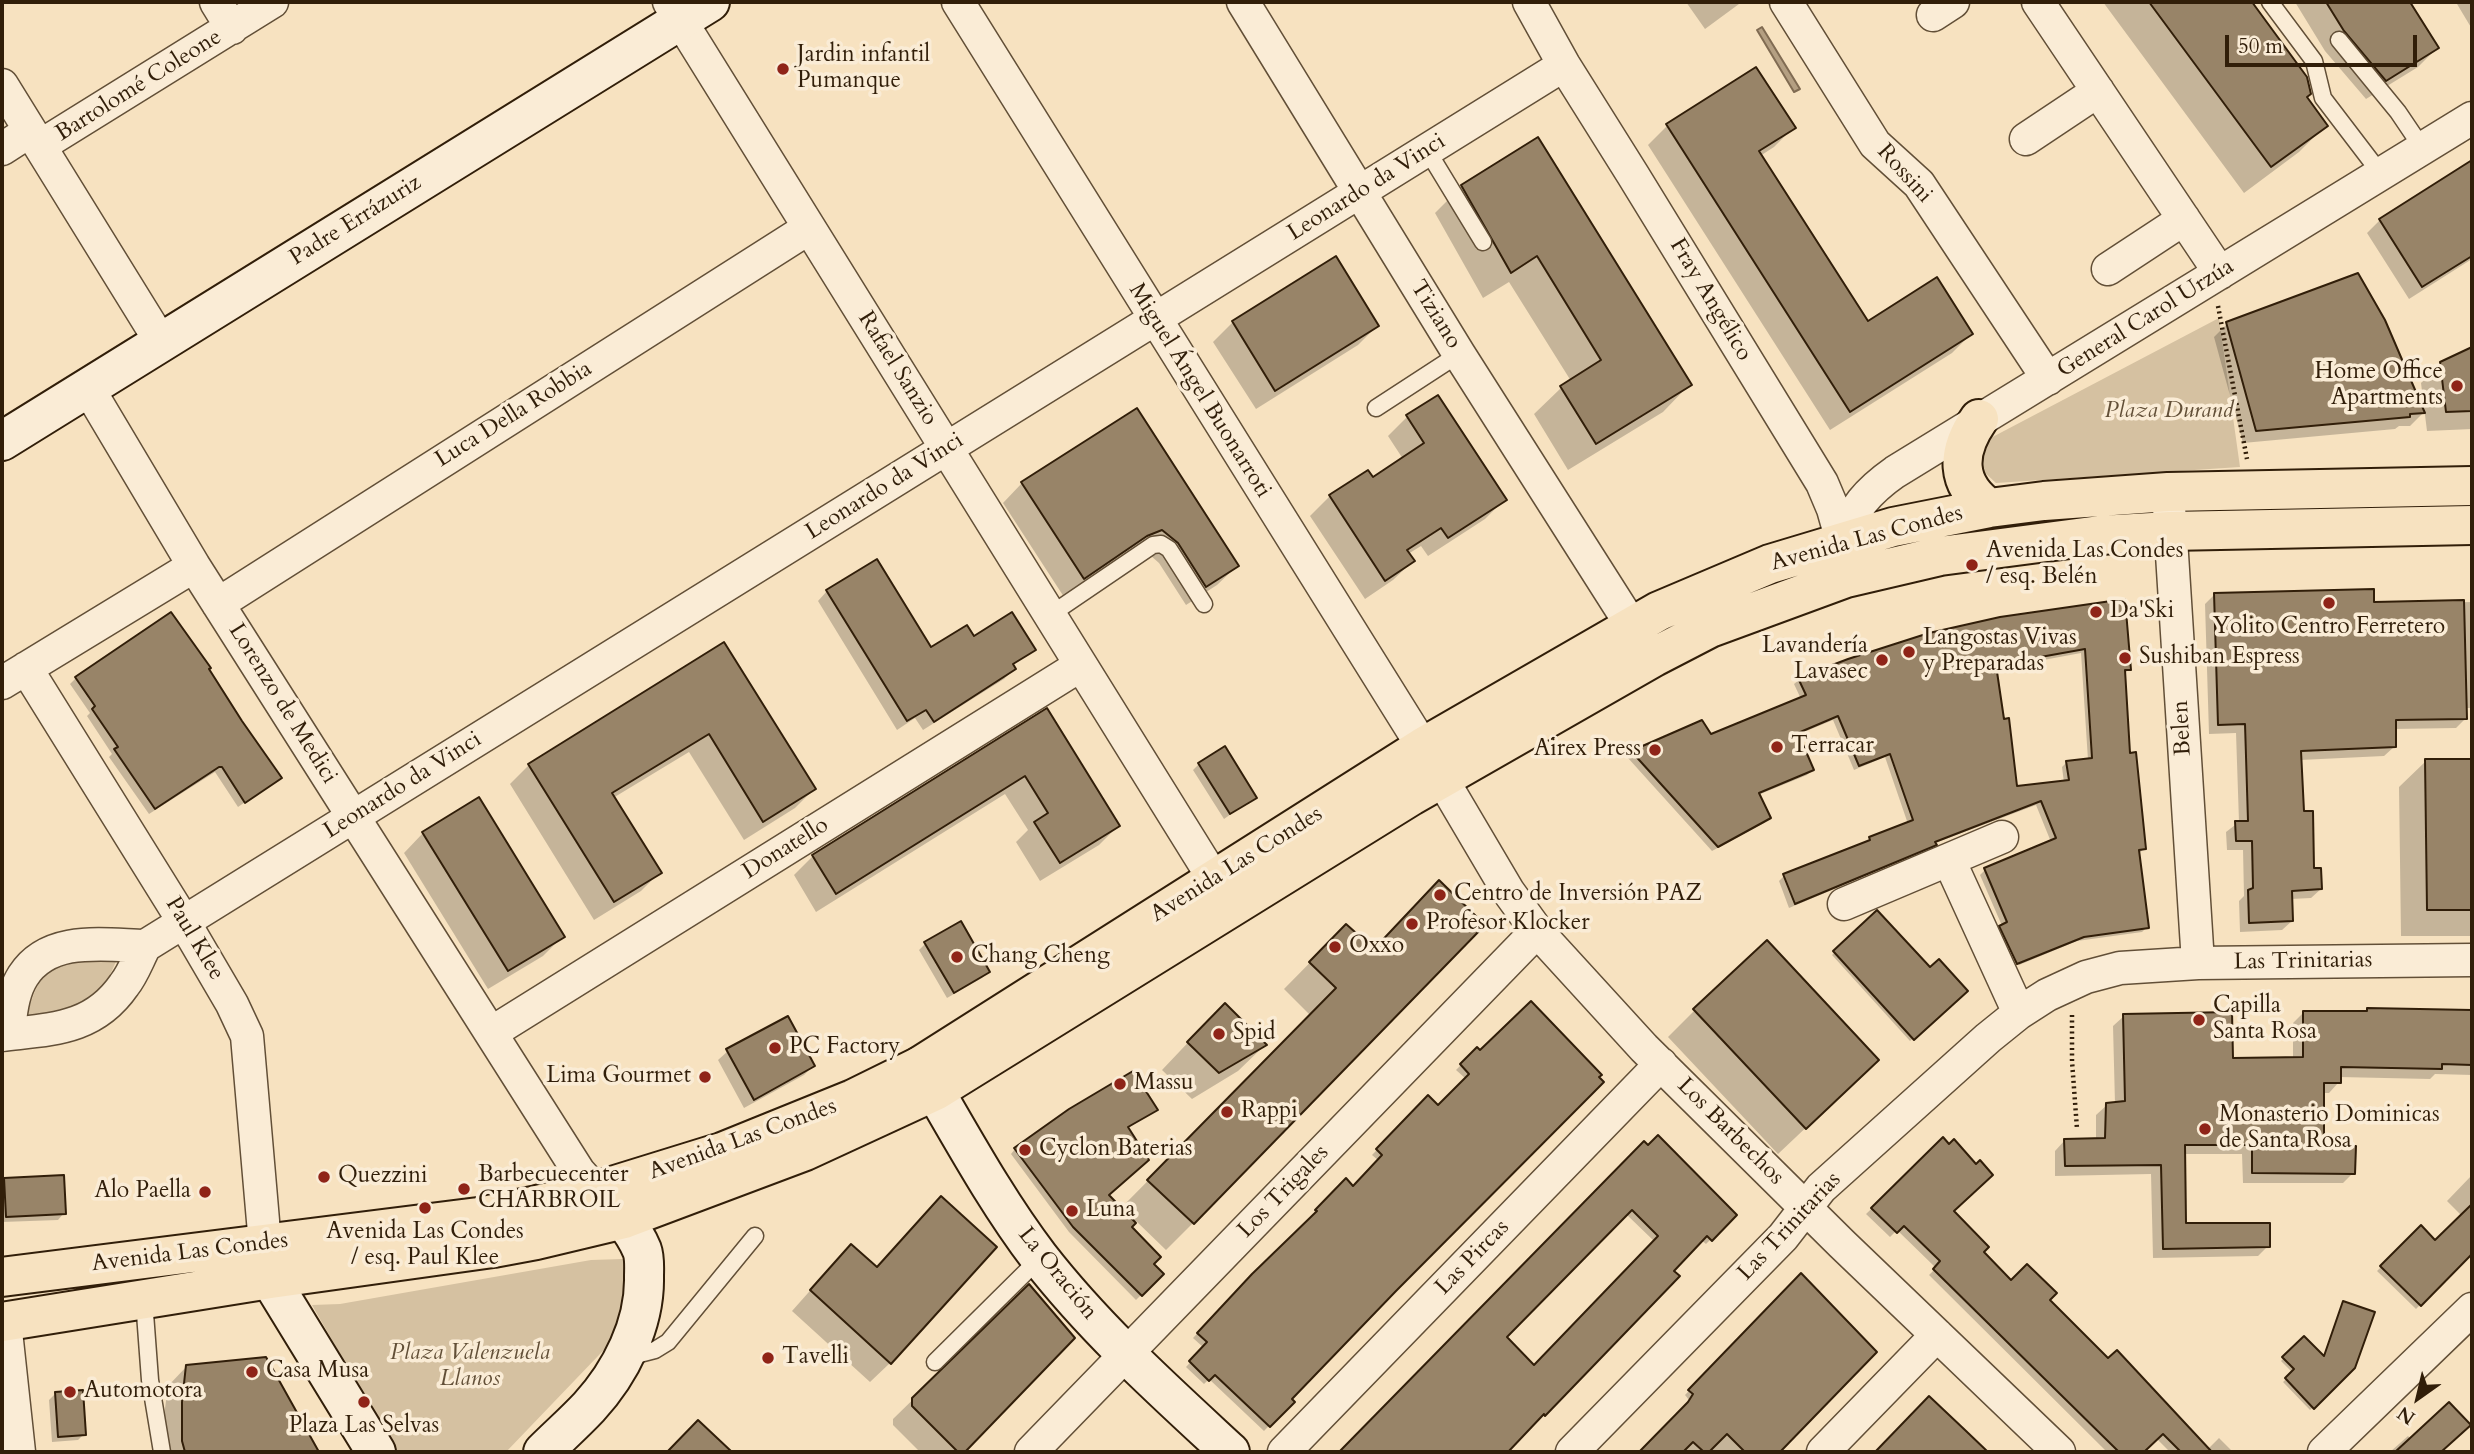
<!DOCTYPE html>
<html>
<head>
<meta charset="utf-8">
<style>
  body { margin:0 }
  #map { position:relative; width:2474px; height:1454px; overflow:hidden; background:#f7e2c0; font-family:Cardo,serif }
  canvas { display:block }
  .frame { position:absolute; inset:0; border:4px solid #311e09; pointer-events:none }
  .north { position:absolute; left:2383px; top:1363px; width:70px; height:70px; -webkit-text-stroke:5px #faecd6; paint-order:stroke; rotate:214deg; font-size:19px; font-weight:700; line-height:28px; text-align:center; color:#311e09 }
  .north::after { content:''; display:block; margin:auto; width:24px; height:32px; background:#311e09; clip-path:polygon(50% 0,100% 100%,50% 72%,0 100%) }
  .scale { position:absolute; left:2225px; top:35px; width:192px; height:32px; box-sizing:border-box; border:4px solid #311e09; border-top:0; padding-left:9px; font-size:21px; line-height:24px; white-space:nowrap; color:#311e09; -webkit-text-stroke:5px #faecd6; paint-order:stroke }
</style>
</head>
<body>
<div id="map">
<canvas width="2474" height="1454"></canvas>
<div class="frame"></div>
<div class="north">N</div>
<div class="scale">50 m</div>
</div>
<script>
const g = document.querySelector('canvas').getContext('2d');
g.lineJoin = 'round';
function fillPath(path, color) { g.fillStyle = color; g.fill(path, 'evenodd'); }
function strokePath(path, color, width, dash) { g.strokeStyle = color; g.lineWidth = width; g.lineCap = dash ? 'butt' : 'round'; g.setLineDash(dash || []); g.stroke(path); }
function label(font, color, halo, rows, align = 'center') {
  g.font = font + ' Cardo,serif'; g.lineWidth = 7; g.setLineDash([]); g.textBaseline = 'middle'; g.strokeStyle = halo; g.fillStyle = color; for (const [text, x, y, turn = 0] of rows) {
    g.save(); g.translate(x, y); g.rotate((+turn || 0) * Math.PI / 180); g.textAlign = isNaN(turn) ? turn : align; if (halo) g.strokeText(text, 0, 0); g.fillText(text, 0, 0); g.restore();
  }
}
const green = new Path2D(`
  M2219 318 2240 467 1996 483 1982 470 1983 442Z
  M79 954 119 955 100 997 85 1011 26 1021C36 980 41 973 79 954Z
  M623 1259 636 1291 622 1331 506 1452H396L312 1305 340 1304 591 1260Z`);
const water = new Path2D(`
  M1762 27 1800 89 1794 92 1757 30Z`);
const shadow = new Path2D(`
  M1686 2H1738L1739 4 1705 29Z
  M2103 2H2250L2305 77 2306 97 2326 125 2299 152 2244 193Z
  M2295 2H2408L2437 48 2418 67 2366 99 2325 51Z
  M2459 2H2472V29L2457 4Z
  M1756 69 1793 128 1774 147 1760 156 1867 324 1971 334 1952 353 1830 430 1648 145 1667 126Z
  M1537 140 1689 385 1663 412 1568 470 1534 414 1561 388 1571 381 1509 282 1483 298 1435 213 1462 186Z
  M2472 162V259L2409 299 2367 233 2380 220Z
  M1335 259 1377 326 1358 345 1256 409 1213 342 1233 322Z
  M2227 324 2423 413 2410 426H2399L2395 429 2243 443 2214 337Z
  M2472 349V429L2427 431 2421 383 2441 363Z
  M1437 397 1504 500 1485 519 1428 556 1421 546 1408 554 1413 561 1393 580 1365 599 1310 516 1330 496 1368 472 1372 479 1403 459 1388 436 1407 417Z
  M1136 410 1237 566 1217 585 1186 605 1159 563 1142 548 1064 597 1003 503 1022 483Z
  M827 591 930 650 974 638 1034 649 1012 666 1014 669 1004 679 923 730 915 718 897 730 818 601Z
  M2215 594 2372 604 2472 602V708H2465L2466 718 2456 728 2394 729V747L2384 756 2300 760 2302 813 2313 870 2321 889 2311 898 2291 899 2292 921 2282 930 2240 932 2239 901 2244 896 2243 850H2227L2226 832 2239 822 2236 733 2209 734 2205 604Z
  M2124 601 2129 669 2123 675 2129 755 2145 848 2138 854 2147 927 2142 932 2077 941 2019 965 1980 875 1985 870 2051 842 2036 805 1935 843 1930 849 1789 908 1779 881 1784 876 1865 844 1870 839 1908 824 1885 757 1854 770 1833 720 1797 735 1812 770 1807 775 1758 795 1769 818 1764 823 1712 851 1628 758 1632 753 1702 723 1710 736 1801 699 1794 684 1799 680ZM2081 653 2088 760 2067 762 2062 767 2064 783 2015 788 1995 669Z
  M724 645 814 789 795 808 744 840 689 752 613 798 660 872 641 891 594 920 510 784 529 765Z
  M207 669 280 778 238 807 215 772 149 814 109 757 112 754 87 716 90 713 70 684 76 678Z
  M1046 710 1118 826 1099 845 1040 881 1016 842 1028 830 1005 794 816 912 794 875 813 856Z
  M2472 760V936H2401L2399 787 2426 761Z
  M1199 764 1255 797 1224 819 1193 770Z
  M423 833 563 936 543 956 488 989 404 853Z
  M1877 913 1930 970 1966 991 1910 1041 1832 955Z
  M960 923 988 972 982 978 947 998 919 950 925 944Z
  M1346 926 1373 951 1193 1223 1166 1250 1136 1221 1130 1227 1151 1264 1162 1274 1136 1300 1069 1232 1011 1154 1015 1149 1155 1110 1127 1129 1106 1196 1120 1209 1311 1016 1284 989Z
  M1999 929 2016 966 2012 968 1995 932Z
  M1695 1010 1850 1086 1778 1154 1668 1037Z
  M2368 1010 2472 1011V1075L2435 1074 2430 1079 2339 1077V1082L2329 1093H2323L2322 1148 2353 1173 2343 1183H2243L2242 1154H2184V1225L2268 1246 2258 1256 2153 1258 2151 1174 2055 1176V1151L2065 1140H2096V1115L2107 1105 2115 1104 2113 1026 2124 1016 2232 1060 2293 1059V1023L2303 1013 2365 1012Z
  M1198 1032 1265 1045 1238 1071 1192 1099 1162 1070Z
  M1477 1049 1597 1077 1289 1399 1292 1402 1264 1431 1209 1379 1204 1384 1186 1367 1204 1348 1193 1338 1247 1281 1313 1217 1312 1215 1346 1181 1353 1188 1379 1161 1372 1155 1428 1098 1438 1108 1466 1079 1456 1070Z
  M728 1051 813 1066 804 1075 744 1108 718 1060Z
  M1943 1140 1951 1211 1981 1252 2011 1282 2047 1300 2108 1361 2207 1450 2219 1438 2233 1452H2170L2156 1438 2142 1452H2107L1929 1275 1936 1268 1897 1230 1890 1237 1866 1214Z
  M1644 1143 1735 1215 1706 1244 1701 1240 1671 1271 1677 1277 1539 1420 1538 1418 1505 1452H1341ZM1626 1214 1655 1242 1534 1367 1504 1338Z
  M2472 1175V1252L2416 1309 2377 1271 2421 1228 2435 1242 2462 1216 2447 1201Z
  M5 1180 64 1213 58 1220 2 1222V1183Z
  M832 1266 876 1269 890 1363 870 1382 792 1311Z
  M1801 1275 1875 1352 1777 1452H1642L1683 1409 1689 1400 1685 1395Z
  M1028 1287 1073 1338 963 1452H920L893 1425V1419Z
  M2343 1303 2354 1367 2310 1410 2283 1382 2293 1373 2281 1361 2304 1338 2323 1357Z
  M265 1359 317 1452H163V1423L168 1386 187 1366Z
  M56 1393 84 1434 78 1440 52 1442 49 1400Z
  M1929 1398 1985 1452H1877Z
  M2468 1425 2439 1452H2390L2408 1436 2411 1439Z`);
const building = new Path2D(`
  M2149 2H2252L2307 77 2311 94 2307 97 2328 126 2271 167Z
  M2326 2H2410L2439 48 2386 81 2344 31Z
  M1756 67 1796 128 1759 151 1868 321 1937 277 1973 334 1850 412 1666 124Z
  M1538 137 1692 385 1596 444 1560 386 1601 360 1537 256 1511 273 1461 185Z
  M2472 160V256L2422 287 2379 219Z
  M1336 256 1379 326 1275 391 1232 321Z
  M2358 273 2385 320 2425 413 2410 414V417L2256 431 2226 322Z
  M2472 347V411L2446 412 2440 362Z
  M1438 395 1507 500 1448 538 1441 528 1407 550 1415 561 1385 581 1329 495 1368 470 1373 477 1424 443 1406 415Z
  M1137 408 1239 566 1206 587 1178 543 1162 530 1147 536 1084 579 1021 482Z
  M877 559 931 647 967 625 974 636 1012 612 1036 650 1013 664 1016 669 934 722 926 710 907 721 826 590Z
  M2374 589V602L2464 600 2467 719 2396 720V747L2301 751 2304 811H2313L2314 868H2321L2322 889 2292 891 2293 921 2249 923 2248 890 2253 888 2252 841H2236L2235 821H2248L2245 724 2218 725 2214 593Z
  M2125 599 2131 670H2125L2130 753 2136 752 2146 849 2139 850 2149 928 2084 937 2017 964 1999 926 2007 922 1984 868 2056 838 2041 801 1935 842 1937 845 1795 904 1783 874 1870 840 1869 837 1913 820 1890 754 1859 766 1838 716 1798 733 1814 770 1759 793 1771 818 1718 847 1631 751 1702 720 1711 734 1806 695 1798 678 1848 659 1929 633 2000 617ZM2085 649 2092 758 2066 761 2069 780 2017 786 2009 718 2004 719 1996 665Z
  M171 612 211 668 209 669 242 721 282 778 245 803 222 767H219L155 809 114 749 118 747 92 709 95 706 75 677Z
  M724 642 816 789 763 822 709 734 612 793 662 873 614 902 528 764Z
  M1047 708 1120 826 1060 863 1034 822 1048 813 1025 776 836 894 812 855Z
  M1225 746 1257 798 1230 814 1198 763Z
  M2425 759H2472V910H2427Z
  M479 797 565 937 508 971 422 832Z
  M1439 880 1485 925 1194 1224 1147 1180 1336 988 1309 962 1346 924 1374 949Z
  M1877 910 1930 967 1939 959 1968 991 1914 1040 1833 951Z
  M961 921 990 972 954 993 924 942Z
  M1767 940 1879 1060 1806 1129 1693 1009Z
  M1531 1001 1602 1075 1599 1077 1604 1082 1396 1291 1292 1399 1295 1402 1270 1427 1215 1375 1209 1381 1189 1361 1207 1342 1197 1333 1252 1274 1317 1211 1315 1210 1346 1178 1353 1186 1382 1155 1376 1149 1428 1095 1438 1105 1469 1074 1460 1064 1477 1047 1480 1050Z
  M1225 1003 1267 1045 1219 1073 1187 1042Z
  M2367 1008 2472 1010V1065L2442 1064V1069L2341 1067V1083H2324V1146H2356L2355 1174 2252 1173V1145H2185L2186 1223H2270V1247L2163 1249 2161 1165 2065 1166 2064 1139 2105 1138 2106 1103 2125 1101 2123 1014 2232 1012 2233 1058 2303 1057V1011H2367Z
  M788 1016 815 1066 754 1100 726 1049Z
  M1133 1071 1158 1110 1128 1127 1149 1160 1109 1195 1136 1223 1132 1227 1161 1257 1154 1264 1164 1274 1142 1296 1073 1227 1014 1148 1069 1109Z
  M1658 1135 1737 1215 1712 1241 1707 1236 1674 1271 1680 1276 1545 1416 1544 1414 1508 1452H1339L1644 1141 1648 1145ZM1632 1210 1658 1236 1534 1365 1507 1337Z
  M1943 1137 1949 1144 1954 1139 1976 1164 1980 1160 1993 1175 1954 1211 1989 1247 1984 1252 2011 1280 2027 1264 2057 1293 2050 1300 2108 1358 2117 1350 2212 1452H2181L2163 1434 2144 1452H2119L1933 1269 1940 1261 1904 1226 1897 1233 1871 1208Z
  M64 1175 66 1214 6 1217 4 1178Z
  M941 1196 997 1247 891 1364 810 1290 851 1244 877 1267Z
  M2472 1204V1254L2421 1306 2380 1266 2421 1225 2435 1240Z
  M1801 1273 1877 1352 1780 1452H1745L1727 1434 1709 1452H1704L1693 1442 1683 1452H1639L1688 1402 1693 1394 1688 1390Z
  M1029 1284 1075 1338 965 1452H958L912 1406V1398Z
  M2343 1301 2375 1312 2355 1368 2314 1409 2285 1378 2294 1369 2282 1357 2304 1336 2324 1356Z
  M266 1357 319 1452H185L182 1441V1402L186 1365Z
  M83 1390 86 1435 58 1437 55 1392Z
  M1929 1396 1965 1430 1988 1452H1875Z
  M2449 1402 2471 1425 2441 1452H2395Z
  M698 1420 732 1452H667Z`);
const path = new Path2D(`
  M2218 306 2247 459
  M2072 1015V1061L2077 1129`);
const lane = new Path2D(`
  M2270 2 2314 61 2323 98 2381 174
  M2339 40 2398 112 2423 149
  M1427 150 1483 242
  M1376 408 1459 354
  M1050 615 1153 545 1161 544 1169 549 1204 604
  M144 1300 150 1380 162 1452
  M628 1357 655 1350 668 1342 755 1236
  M935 1362 1040 1258`);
const street = new Path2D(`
  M216 2 232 28
  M669 2 1214 879
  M958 2 1423 747 1508 891 1537 931 1644 1048 1842 1244 2059 1452
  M1243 2 1459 354 1632 626
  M1529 2 1564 65 1633 175 1822 483 1833 509 1842 541
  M1786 2 1875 144 1919 184 2048 379
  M2038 2 2220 273
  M1933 15 1953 2
  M2 85 161 342
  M2026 139 2098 91
  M40 146 272 2
  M2 149 30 131
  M2108 269 2184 219
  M88 388 194 566 579 1172 596 1191
  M2169 507 2198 963
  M1842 541C1852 509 1868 491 1895 472L2472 118
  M218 604 809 228
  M26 668 184 922 232 1004 247 1036 265 1244
  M2 683 194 566
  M1949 860 2019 1013
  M1844 904 2002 837
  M491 1033 1081 665
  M8 1034C11 1015 12 993 23 976 49 935 105 945 145 946
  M2 1035C51 1029 93 1030 124 985 133 974 138 959 145 946L1564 65
  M5 1322 19 1452
  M1031 1452 1537 931
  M1284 1452 1661 1064
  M1572 1452 1783 1237 1821 1188 1988 1038 2019 1013 2047 995 2086 977 2120 968 2198 963 2472 960
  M1823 1452 1937 1335
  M2324 1452 2472 1309`);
const secondary = new Path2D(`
  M2 441 710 2
  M920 1066C958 1130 994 1198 1039 1257 1095 1329 1163 1390 1230 1452
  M270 1279 376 1452
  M543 1452C558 1437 574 1423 589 1407 621 1372 645 1324 644 1277 644 1268 645 1258 642 1250 633 1228 617 1212 600 1195`);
const primary = new Path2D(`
  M1979 419C1956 452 1955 484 1989 508
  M2 1277 478 1217 537 1205 596 1191 722 1152 853 1099 920 1066 1423 747 1659 611 1770 564 1893 527 1989 508 2044 501 2168 492 2472 486
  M2 1322 270 1279 493 1248 536 1240 624 1219 805 1151 935 1091 1411 796 1654 657 1710 628 1846 578 1940 556 2100 535 2170 531 2472 525`);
const markers = [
  [783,69,7,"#8f2418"],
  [2457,386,7,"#8f2418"],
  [1972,565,7,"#8f2418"],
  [2329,603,7,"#8f2418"],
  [2096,612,7,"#8f2418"],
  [1909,652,7,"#8f2418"],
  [2125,658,7,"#8f2418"],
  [1882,660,7,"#8f2418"],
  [1777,747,7,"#8f2418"],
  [1655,750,7,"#8f2418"],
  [1440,895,7,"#8f2418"],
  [1412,924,7,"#8f2418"],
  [1335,947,7,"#8f2418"],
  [957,957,7,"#8f2418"],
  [2199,1020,7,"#8f2418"],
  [1219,1034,7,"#8f2418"],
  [775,1048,7,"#8f2418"],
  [705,1077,7,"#8f2418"],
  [1120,1084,7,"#8f2418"],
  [1227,1112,7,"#8f2418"],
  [2205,1129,7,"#8f2418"],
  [1025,1150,7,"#8f2418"],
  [324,1177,7,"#8f2418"],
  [464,1189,7,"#8f2418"],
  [205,1192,7,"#8f2418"],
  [425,1208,7,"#8f2418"],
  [1072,1211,7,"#8f2418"],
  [768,1358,7,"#8f2418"],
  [252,1372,7,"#8f2418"],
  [70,1392,7,"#8f2418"],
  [364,1402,7,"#8f2418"]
];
const poiNames = [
  ["Jardin infantil",797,56],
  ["Pumanque",797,82],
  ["Home Office",2443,373,"right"],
  ["Apartments",2443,399,"right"],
  ["Avenida Las Condes",1986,552],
  ["/ esq. Belén",1986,578],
  ["Da'Ski",2110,612],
  ["Yolito Centro Ferretero",2329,628,"center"],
  ["Langostas Vivas",1923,639],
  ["y Preparadas",1923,665],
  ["Lavandería",1868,647,"right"],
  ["Lavasec",1868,673,"right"],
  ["Sushiban Espress",2139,658],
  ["Terracar",1791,747],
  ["Airex Press",1641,750,"right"],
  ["Centro de Inversión PAZ",1454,895],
  ["Profesor Klocker",1426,924],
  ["Oxxo",1349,947],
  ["Chang Cheng",971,957],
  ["Capilla",2213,1007],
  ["Santa Rosa",2213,1033],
  ["Spid",1233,1034],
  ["PC Factory",789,1048],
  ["Lima Gourmet",691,1077,"right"],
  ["Massu",1134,1084],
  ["Rappi",1241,1112],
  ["Monasterio Dominicas",2219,1116],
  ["de Santa Rosa",2219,1142],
  ["Cyclon Baterias",1039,1150],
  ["Barbecuecenter",478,1176],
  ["CHARBROIL",478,1202],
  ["Quezzini",338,1177],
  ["Alo Paella",191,1192,"right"],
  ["Luna",1086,1211],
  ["Avenida Las Condes",425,1233,"center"],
  ["/ esq. Paul Klee",425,1259,"center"],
  ["Tavelli",782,1358],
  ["Casa Musa",266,1372],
  ["Automotora",84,1392],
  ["Plaza Las Selvas",364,1427,"center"]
];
const streetNames = [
  ["Bartolomé Coleone",139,86,-32],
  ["Rossini",1904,174,48],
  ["Leonardo da Vinci",1367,188,-32],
  ["Padre Errázuriz",356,221,-32],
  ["Fray Angélico",1710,300,59],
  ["Tiziano",1435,315,58],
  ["General Carol Urzúa",2146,319,-32],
  ["Rafael Sanzio",897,369,58],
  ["Miguel Ángel Buonarroti",1199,391,58],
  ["Luca Della Robbia",514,415,-32],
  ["Leonardo da Vinci",885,487,-32],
  ["Avenida Las Condes",1867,539,-15],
  ["Lorenzo de Medici",282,704,58],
  ["Belen",2183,728,-93],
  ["Leonardo da Vinci",403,786,-32],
  ["Donatello",786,849,-32],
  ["Avenida Las Condes",1237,865,-32],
  ["Paul Klee",194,939,59],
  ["Las Trinitarias",2303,962,-1],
  ["Los Barbechos",1730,1132,45],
  ["Avenida Las Condes",743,1140,-20],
  ["Los Trigales",1284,1192,-46],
  ["Las Trinitarias",1790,1227,-47],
  ["Avenida Las Condes",190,1253,-7],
  ["Las Pircas",1473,1258,-46],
  ["La Oración",1057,1274,51]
];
const parkNames = [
  ["Plaza Durand",2169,412],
  ["Plaza Valenzuela",470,1354],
  ["Llanos",470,1380]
];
fillPath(green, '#d5c1a1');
fillPath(water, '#b49f82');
strokePath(water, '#806b52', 2);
fillPath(shadow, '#0003');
fillPath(building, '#988468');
strokePath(building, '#311e09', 2);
strokePath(lane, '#624f37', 19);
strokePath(street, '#624f37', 35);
strokePath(secondary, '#311e09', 42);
strokePath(primary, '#311e09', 42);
strokePath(path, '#311e09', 4.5, [2, 3.5]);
strokePath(lane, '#faecd6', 16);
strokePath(street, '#faecd6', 32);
strokePath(secondary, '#faecd6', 38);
strokePath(primary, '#f7e2c0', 38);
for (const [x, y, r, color] of markers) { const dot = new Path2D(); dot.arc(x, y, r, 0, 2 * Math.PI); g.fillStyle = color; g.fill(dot); strokePath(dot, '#faecd6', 2.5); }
label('23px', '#311e09', '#faecd6', poiNames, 'left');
label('23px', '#311e09', '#faecd6', streetNames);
label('italic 23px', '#624f37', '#faecd6', parkNames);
</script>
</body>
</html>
